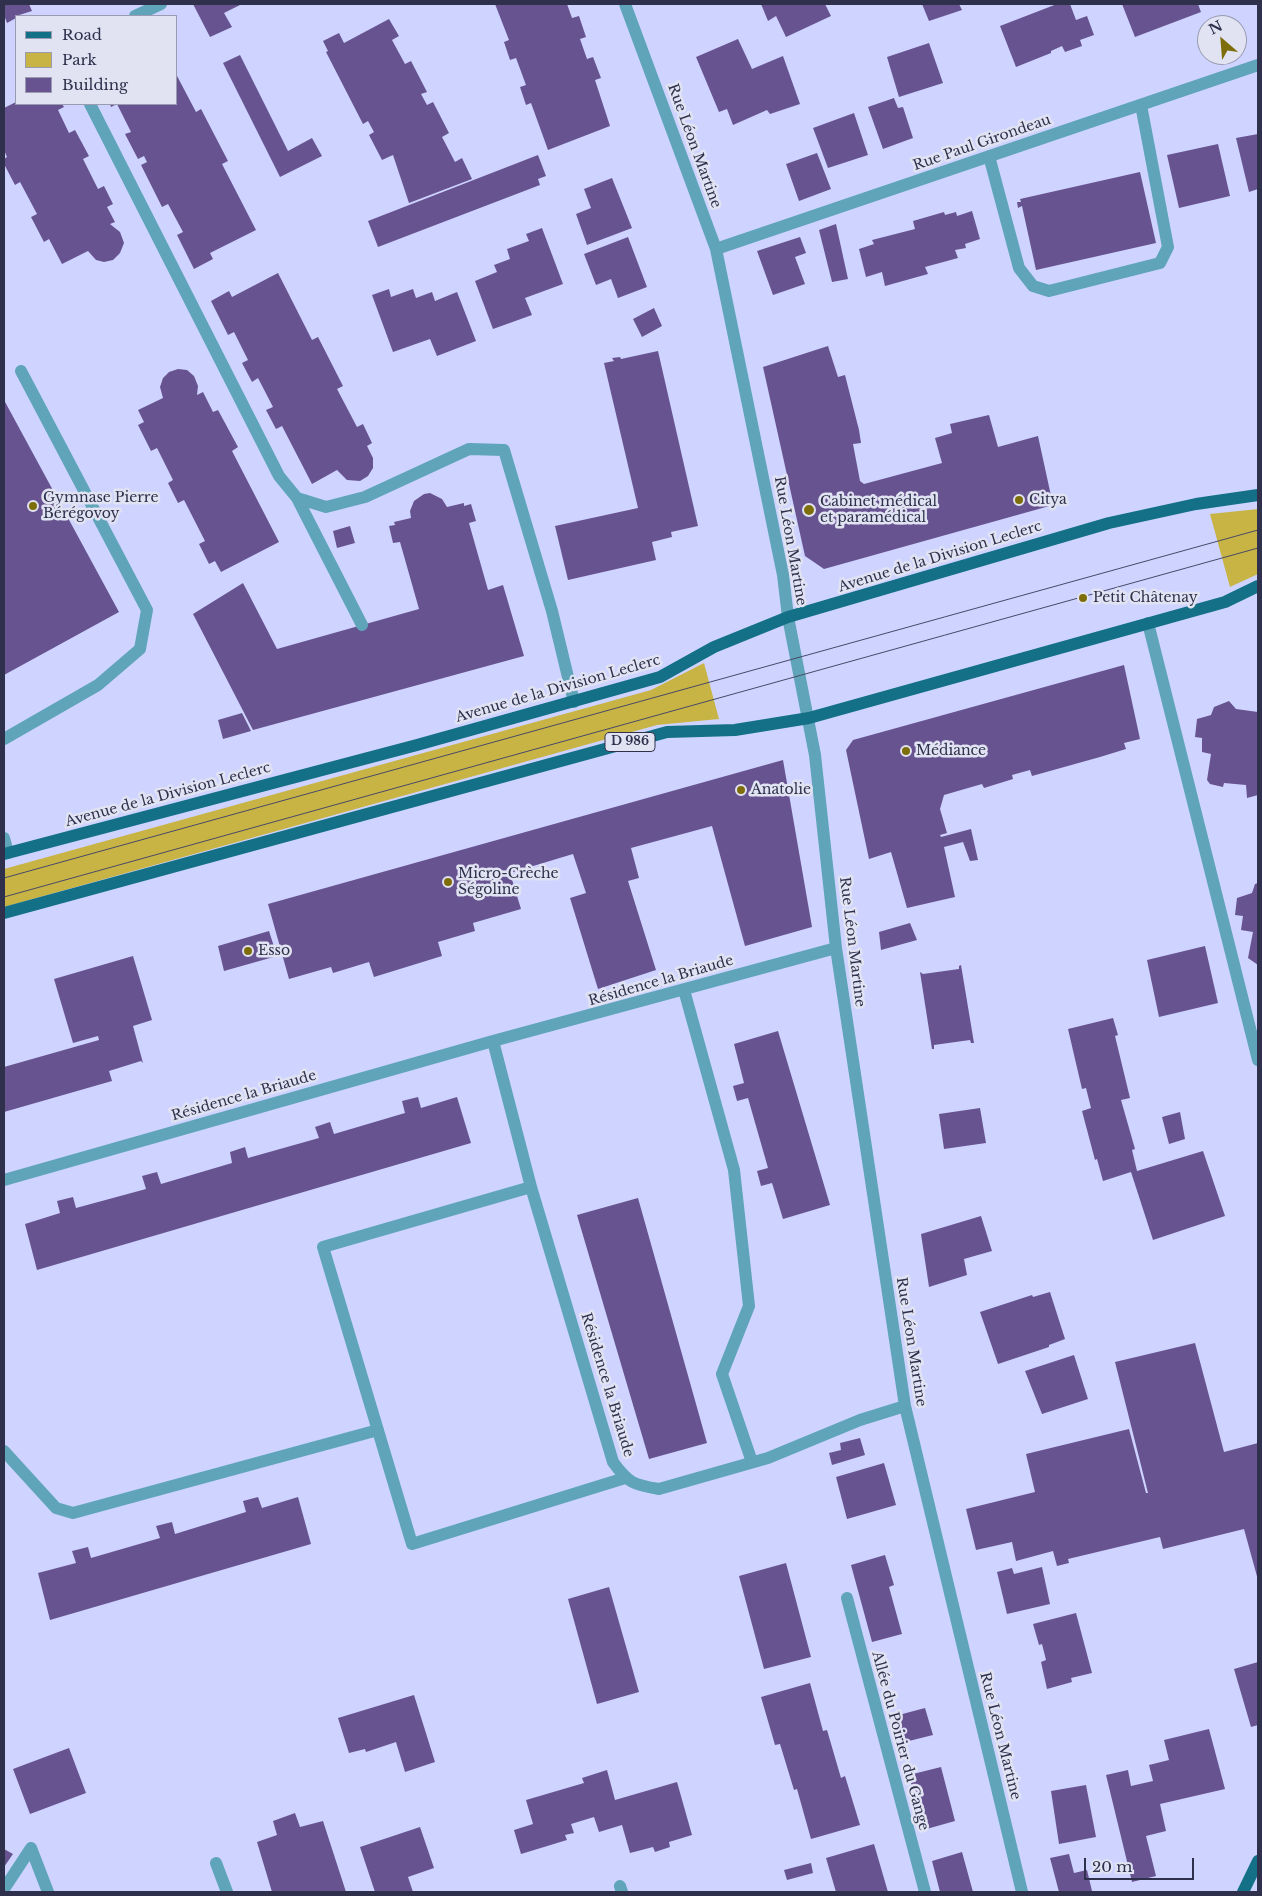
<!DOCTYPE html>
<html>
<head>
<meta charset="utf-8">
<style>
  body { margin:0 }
  #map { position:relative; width:1262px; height:1896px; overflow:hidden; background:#ced4ff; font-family:"Libre Baskerville",serif }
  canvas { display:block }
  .frame { position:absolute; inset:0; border:5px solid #2e304c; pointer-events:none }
  .legend { position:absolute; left:15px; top:15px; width:162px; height:90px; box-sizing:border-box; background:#e1e3f2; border:1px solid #999bb0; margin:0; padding:6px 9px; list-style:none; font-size:15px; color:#2e304c }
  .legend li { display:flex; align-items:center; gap:10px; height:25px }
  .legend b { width:25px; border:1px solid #999bb0 }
  .north { position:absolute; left:1197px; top:15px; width:50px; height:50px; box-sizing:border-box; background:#e1e3f2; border:1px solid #999bb0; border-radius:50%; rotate:333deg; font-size:14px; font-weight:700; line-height:20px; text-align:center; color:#2e304c }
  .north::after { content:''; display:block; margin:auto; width:18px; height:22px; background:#7e6e0b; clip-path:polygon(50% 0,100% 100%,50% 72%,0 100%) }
  .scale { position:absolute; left:1084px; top:1858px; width:110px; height:22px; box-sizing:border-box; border:2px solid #2e304c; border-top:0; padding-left:6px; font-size:15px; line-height:18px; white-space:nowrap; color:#2e304c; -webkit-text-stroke:4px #e1e3f2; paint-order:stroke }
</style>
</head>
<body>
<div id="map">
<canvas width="1262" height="1896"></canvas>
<div class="frame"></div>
<ul class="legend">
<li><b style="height:6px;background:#137086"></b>Road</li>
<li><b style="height:14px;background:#c8b445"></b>Park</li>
<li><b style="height:14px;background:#685391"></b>Building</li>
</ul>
<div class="north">N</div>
<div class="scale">20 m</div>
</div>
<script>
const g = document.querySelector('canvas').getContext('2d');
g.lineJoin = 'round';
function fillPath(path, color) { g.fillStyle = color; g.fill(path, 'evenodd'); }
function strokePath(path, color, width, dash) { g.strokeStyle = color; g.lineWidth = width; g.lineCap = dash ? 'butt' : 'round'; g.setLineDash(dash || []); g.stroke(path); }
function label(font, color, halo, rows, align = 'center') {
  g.font = font + ' "Libre Baskerville",serif'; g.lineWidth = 5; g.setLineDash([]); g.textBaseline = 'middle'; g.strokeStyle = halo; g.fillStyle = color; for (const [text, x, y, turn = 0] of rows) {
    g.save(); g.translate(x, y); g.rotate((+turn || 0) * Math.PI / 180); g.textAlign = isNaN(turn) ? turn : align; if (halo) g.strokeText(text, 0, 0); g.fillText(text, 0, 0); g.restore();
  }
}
const green = new Path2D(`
  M1258 509V574L1230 587 1210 514Z
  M704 663 719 719 657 725 4 907V869L651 690Z`);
const building = new Path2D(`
  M4 4H29L32 11 16 16V18L7 23 4 15Z
  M193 4H242L224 13 232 27 210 37Z
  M495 4H567L572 18 579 16 586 37 580 39 587 59 593 57 601 78 595 80 610 126 548 150 531 103 526 105 520 87 526 85 516 58 510 60 504 42 509 40Z
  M761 4H825L831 16 786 37 776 16 768 21Z
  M922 4H959L962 10 929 21Z
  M1057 4H1070L1076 20 1087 16 1094 35 1080 40 1082 46 1065 52 1062 46 1051 51V53L1016 67 1000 26Z
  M1122 4H1198L1201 12 1135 37Z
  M389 19 399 36 392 40 405 64 411 61 427 92 421 94 427 105 433 102 449 133 442 137 455 162 462 158 472 179 409 203 393 155 382 160 369 135 374 132 368 121 363 124 326 52 328 51 323 41 339 33 344 43Z
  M738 39 752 69 783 56 800 104 770 114 767 110 733 125 727 109 719 112 696 57Z
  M929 43 943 83 899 97 887 57Z
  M240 55 288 151 312 138 322 156 280 177 223 63Z
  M176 74 196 112 201 109 228 161 222 164 256 230 210 253 213 259 194 269 177 235 183 232 168 204 162 207 141 165 147 162 144 156 138 159 125 134 131 132 117 104 111 107 110 104H176Z
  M894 98 898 108 903 107 913 138 883 149 868 107Z
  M16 102V104H62L64 107 58 110 69 133 75 130 89 156 83 159 98 189 104 186 113 204 107 207 115 222 110 224 120 232 124 243 120 253 113 260 104 262 96 260 88 251 62 264 49 239 44 242 31 217 37 214 20 182 15 185 4 164V159L7 157 4 150V108Z
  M854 113 868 155 828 168 813 128Z
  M1258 134V189L1249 192 1236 138Z
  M1218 144 1230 196 1179 208 1167 155Z
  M817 153 831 189 799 201 786 164Z
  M538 155 546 176 538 179 540 185 378 247 368 221Z
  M1140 172 1156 243 1036 270 1022 206 1018 208 1017 202H1021L1020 199Z
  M612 178 632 228 587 245 576 214 591 208 584 189Z
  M972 211 980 239 965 244 966 248 955 250 958 258 925 267 928 274 885 286 882 272 866 277 859 249 874 244 872 240 915 229 913 221 944 212 945 215 956 212 957 216Z
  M836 224 848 279 832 282 819 230Z
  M542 228 563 284 525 298 532 315 493 329 475 281 497 272 494 265 510 259 507 249 529 241 526 234Z
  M628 237 647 287 618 298 611 279 596 285 584 254Z
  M800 237 806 253 795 257 805 284 773 295 757 251Z
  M278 273 312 340 318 337 343 386 337 389 357 427 363 424 372 443 367 446 373 458V468L368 476 360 481 347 480 337 470 312 484 282 426 276 429 266 410 273 407 258 378 252 382 242 363 248 360 234 332 228 335 211 301 229 291 232 297Z
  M389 289 391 297 413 289 416 298 432 292 435 301 457 292 476 341 437 356 430 339 393 352 372 295Z
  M654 308 662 326 642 337 633 319Z
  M828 346 838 377 845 375 859 430 861 443 853 444 860 481 864 484 942 463 935 438 952 433 950 424 989 415 998 447 1038 436 1053 505 824 569 805 556 763 367Z
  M658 351 698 526 671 532 672 537 652 542 656 560 568 580 555 526 638 508 604 363 614 361 612 358 620 357 621 359Z
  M178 369 187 370 194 376 198 386 197 395 203 392 213 412 218 410 238 447 232 451 279 542 221 572 215 561 209 564 199 544 205 541 184 500 178 503 168 483 173 480 157 448 151 451 138 425 144 422 138 410 163 398 160 387 163 378 169 372Z
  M4 400 119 612 4 675Z
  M430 493 442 499 447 507 464 503V506L471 504 476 521 469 523 488 590 503 585 524 656 253 730 193 614 243 583 277 649 419 609 400 542 393 543 389 526 395 525 394 522 411 518 410 511 414 501 424 494Z
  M350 526 355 543 337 548 333 531Z
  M1124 665 1140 739 1124 743 1126 749 1100 757 1032 776 1030 770 1012 775 1013 779 984 788 982 784 944 795 940 809 947 833 940 835 941 837 971 829 978 860 970 861 963 842 944 847 955 897 907 908 891 852 869 859 846 750 853 740Z
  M1229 701 1236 709 1258 712V795L1247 798 1246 785 1224 783 1223 787 1210 784 1207 780 1211 754 1202 752V738L1195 737 1197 719 1211 715 1214 707Z
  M242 713 251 731 223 739 218 720Z
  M783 760 812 927 745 946 712 826 631 848 639 878 628 881 656 970 598 989 570 898 586 893 573 854 510 873 521 909 473 923 475 931 438 942 442 956 374 977 369 962 333 973 331 967 289 979 268 904Z
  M1258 883V965L1248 958 1253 932 1241 930 1243 916 1235 915 1237 898 1252 893 1255 884Z
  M910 923 917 940 881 950 879 932Z
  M269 931 277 956 224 971 218 946Z
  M1205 946 1218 1003 1159 1017 1147 960Z
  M133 956 152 1020 133 1026 143 1063 141 1061 109 1071 112 1081 4 1112V1067L99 1040 98 1036 73 1043 54 979Z
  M961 965 974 1043H971L970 1040 934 1045V1049H932L920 972 923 974 959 969V966Z
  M1113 1018 1118 1035 1115 1036 1130 1098 1121 1100 1135 1149 1132 1150 1137 1171 1203 1151 1225 1216 1153 1240 1131 1172 1103 1181 1097 1159 1095 1160 1082 1111 1091 1108 1086 1088 1082 1089 1068 1029Z
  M778 1031 830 1205 783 1219 772 1183 761 1186 757 1171 768 1168 748 1098 737 1101 733 1086 744 1083 734 1044Z
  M418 1097 421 1108 457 1097 471 1143 37 1270 25 1224 60 1213 57 1201 73 1197 76 1208 146 1189 142 1176 157 1172 161 1184 232 1163 230 1152 245 1147 248 1158 319 1138 315 1127 330 1122 334 1134 405 1113 402 1101Z
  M980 1108 986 1143 944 1149 939 1114Z
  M1180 1112 1185 1139 1169 1144 1162 1117Z
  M638 1198 707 1443 649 1459 577 1215Z
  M981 1216 992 1251 964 1259 967 1275 929 1287 921 1234Z
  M1050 1292 1065 1339 1049 1345V1347L998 1364 980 1312 1032 1295 1033 1297Z
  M1195 1343 1224 1452 1258 1443V1580L1244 1529 1163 1549 1160 1537 1068 1559 1069 1563 1057 1566 1053 1551 1016 1561 1012 1542 976 1550 966 1509 1035 1492 1026 1454 1129 1429 1146 1493H1148L1115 1362Z
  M1074 1355 1088 1399 1042 1414 1025 1371Z
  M860 1438 865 1455 832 1465 829 1453 841 1450 840 1443Z
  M884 1463 896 1505 847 1519 836 1477Z
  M258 1497 262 1508 298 1497 311 1544 50 1620 38 1573 76 1563 72 1551 88 1547 91 1558 160 1538 156 1526 172 1522 175 1534 246 1512 243 1501Z
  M885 1555 894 1585 889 1587 902 1634 872 1642 851 1565Z
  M786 1563 811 1657 764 1669 739 1576Z
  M1042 1567 1050 1604 1007 1614 997 1572 1012 1568 1014 1574Z
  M609 1587 639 1692 597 1704 568 1599Z
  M1076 1613 1092 1673 1071 1678 1072 1682 1047 1689 1041 1662 1046 1660 1042 1644 1039 1645 1033 1624Z
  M1258 1662V1725L1251 1727 1234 1669Z
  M810 1683 823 1731 827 1730 841 1778 845 1776 860 1825 811 1839 797 1789 794 1790 780 1744 775 1745 761 1697Z
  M414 1695 435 1762 405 1772 396 1742 366 1752 365 1749 349 1753 338 1718Z
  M925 1708 933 1735 901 1743 895 1716Z
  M1209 1729 1225 1789 1160 1804 1166 1831 1146 1836 1156 1876 1132 1882 1106 1775 1128 1770 1131 1786 1153 1781 1149 1765 1169 1760 1164 1740Z
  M69 1748 86 1793 30 1814 13 1769Z
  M941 1767 955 1821 923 1830 909 1775Z
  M607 1770 615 1800 677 1782 692 1835 669 1842 670 1847 655 1852 653 1847 630 1853 622 1825 599 1832 594 1817 571 1824 574 1833 565 1835 567 1840 521 1854 514 1830 533 1824 526 1800 584 1783 582 1778Z
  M1086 1785 1096 1837 1059 1844 1051 1791Z
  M295 1813 300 1827 323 1821 346 1892H272L257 1842 277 1835 273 1821Z
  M420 1827 434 1868 408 1877 413 1892H375L360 1847Z
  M874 1844 888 1892H836L826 1858Z
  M4 1849 13 1854 4 1867Z
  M962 1852 973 1892H940L932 1861Z
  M1069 1854 1074 1873 1087 1870 1092 1891 1059 1892 1050 1858Z
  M811 1863 813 1873 787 1880 784 1870Z`);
const minor = new Path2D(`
  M625 4 716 249 783 575 788 617 815 755 836 948 905 1406 1022 1892
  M135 16 161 4
  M90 104 279 476 297 498 326 507 365 497 469 449 504 450 552 611 574 702
  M989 156 1019 268 1033 286 1049 291 1160 263 1168 247 1141 105
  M716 249 1258 65
  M297 498 362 625
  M1148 623 1258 1060
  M4 739 98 685 140 649 147 610 21 371
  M4 838 8 853
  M684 990 734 1170 749 1306 722 1374 752 1462
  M493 1041 531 1187 613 1462C628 1483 634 1485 659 1489L768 1458 860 1420 905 1406
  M4 1180 493 1041 836 948
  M531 1187 323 1247 412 1544 625 1478
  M4 1451 56 1508 73 1513 378 1430
  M847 1598 925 1892
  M216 1863 227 1892
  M620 1886 622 1892
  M4 1889 31 1848 48 1892`);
const major = new Path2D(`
  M4 854 417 745 660 677 714 647 788 617 1109 523 1196 504 1258 495
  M4 913 667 732 735 730 809 718 1225 602 1258 586
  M1243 1892 1258 1861`);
const tram = new Path2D(`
  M4 878 1258 530
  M4 897 1258 548`);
const markers = [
  [1019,500,5,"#7e6e0b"],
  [33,506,5,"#7e6e0b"],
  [809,510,6,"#7e6e0b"],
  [1083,598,5,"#7e6e0b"],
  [906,751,5,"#7e6e0b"],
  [741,790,5,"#7e6e0b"],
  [448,882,5,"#7e6e0b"],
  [248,951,5,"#7e6e0b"]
];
const shields = [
  [630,742,50]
];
const shieldNames = [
  ["D 986",630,742]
];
const streetNames = [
  ["Rue Paul Girondeau",982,143,-19],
  ["Rue Léon Martine",694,146,70],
  ["Rue Léon Martine",790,541,80],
  ["Avenue de la Division Leclerc",940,557,-17],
  ["Avenue de la Division Leclerc",558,689,-16],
  ["Avenue de la Division Leclerc",168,795,-15],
  ["Rue Léon Martine",852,942,83],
  ["Résidence la Briaude",661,981,-16],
  ["Résidence la Briaude",244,1096,-16],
  ["Rue Léon Martine",911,1342,81],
  ["Résidence la Briaude",607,1385,73],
  ["Rue Léon Martine",1000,1736,76],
  ["Allée du Poirier du Gange",900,1741,75]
];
const poiNames = [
  ["Gymnase Pierre",43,498],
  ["Bérégovoy",43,514],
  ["Citya",1029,500],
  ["Cabinet médical",820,502],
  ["et paramédical",820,518],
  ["Petit Châtenay",1093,598],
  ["Médiance",916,751],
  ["Anatolie",751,790],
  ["Micro-Crèche",458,874],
  ["Ségoline",458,890],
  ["Esso",258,951]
];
fillPath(green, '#c8b445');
fillPath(building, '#685391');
strokePath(minor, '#5fa4b8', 12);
strokePath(major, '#137086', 12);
strokePath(tram, '#474967', 1);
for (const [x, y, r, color] of markers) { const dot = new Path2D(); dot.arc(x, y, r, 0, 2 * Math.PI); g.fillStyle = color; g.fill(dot); strokePath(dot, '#e1e3f2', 2); }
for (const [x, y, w] of shields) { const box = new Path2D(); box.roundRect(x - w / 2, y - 9.5, w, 19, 4); g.fillStyle = '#e1e3f2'; g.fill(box); strokePath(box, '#2e304c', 1); }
label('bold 12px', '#2e304c', null, shieldNames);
label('14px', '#2e304c', '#e1e3f2', streetNames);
label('14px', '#2e304c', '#e1e3f2', poiNames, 'left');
</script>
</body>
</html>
